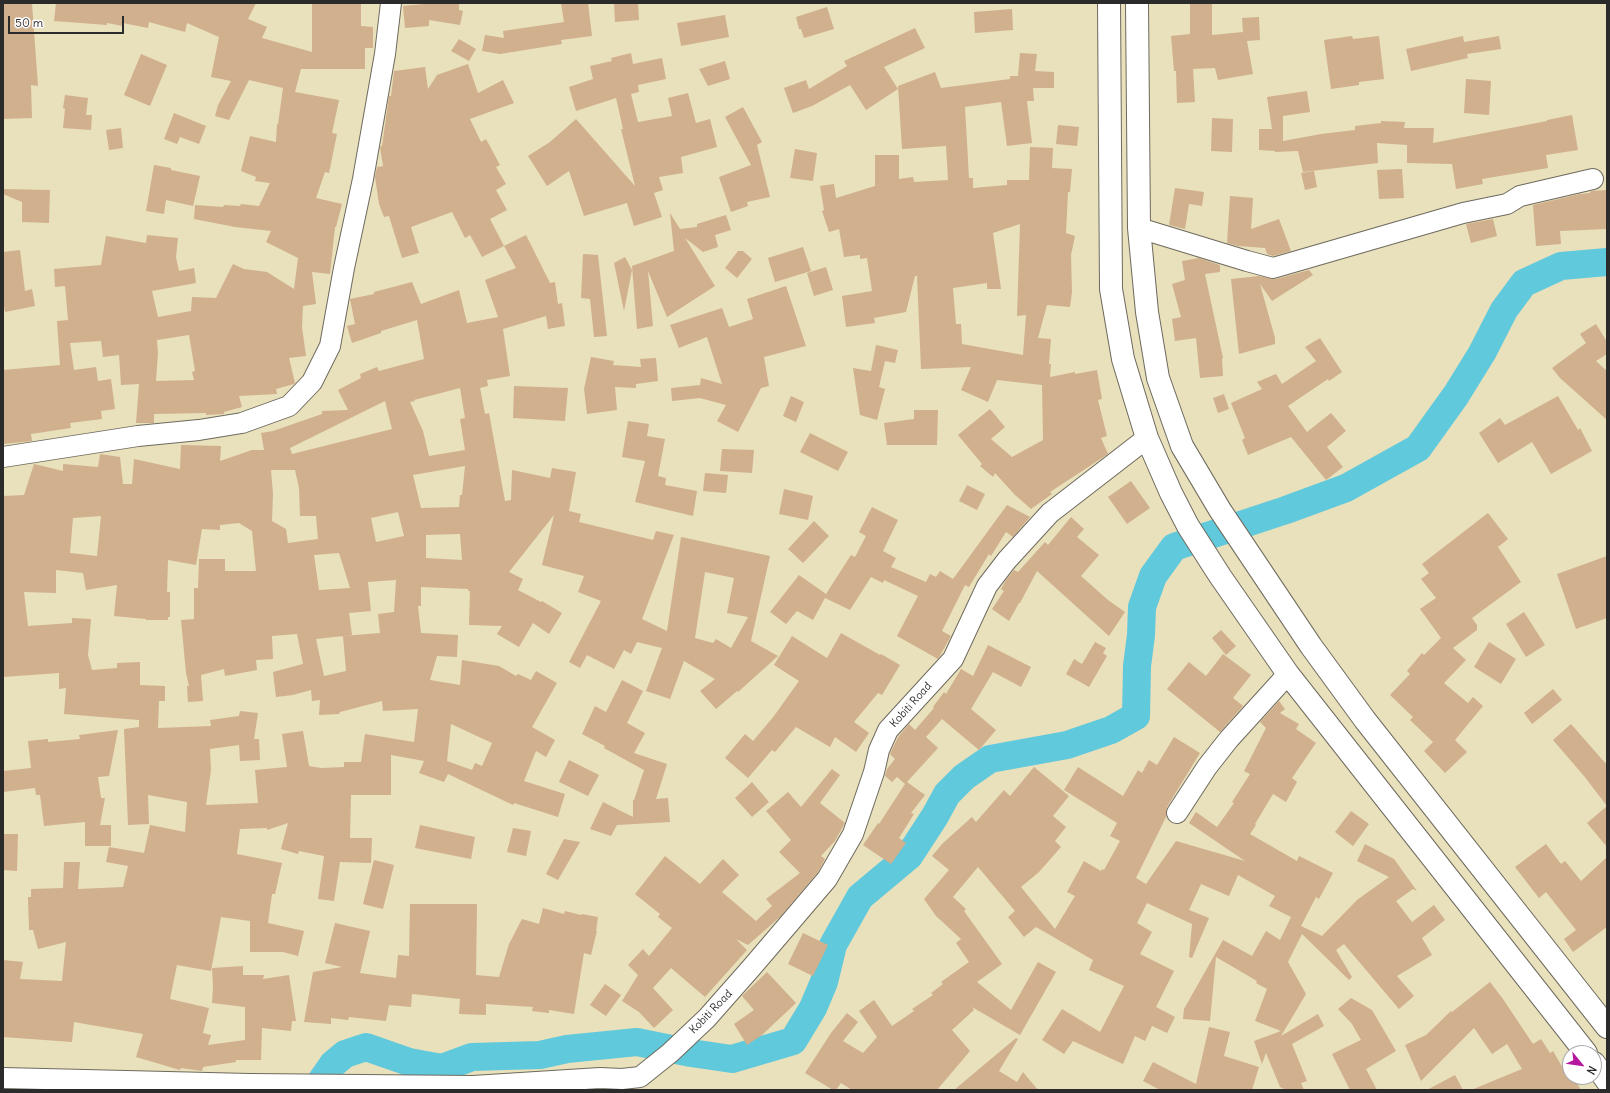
<!DOCTYPE html>
<html>
<head>
<meta charset="utf-8">
<style>
  body { margin:0 }
  #map { position:relative; width:1610px; height:1093px; overflow:hidden; background:#e9e0bc; font-family:Delius,sans-serif }
  canvas { display:block }
  .frame { position:absolute; inset:0; border:4px solid #2b2b2b; pointer-events:none }
  .north { position:absolute; left:1562px; top:1045px; width:40px; height:40px; box-sizing:border-box; background:#fff; border:1px solid #aaa; border-radius:50%; rotate:119deg; font-size:11px; font-weight:700; line-height:16px; text-align:center; color:#2b2b2b }
  .north::after { content:''; display:block; margin:auto; width:14px; height:18px; background:#b5179e; clip-path:polygon(50% 0,100% 100%,50% 72%,0 100%) }
  .scale { position:absolute; left:8px; top:16px; width:116px; height:18px; box-sizing:border-box; border:2px solid #2b2b2b; border-top:0; padding-left:5px; font-size:12px; line-height:14px; white-space:nowrap; color:#2b2b2b; -webkit-text-stroke:3px #fff; paint-order:stroke }
</style>
</head>
<body>
<div id="map">
<canvas width="1610" height="1093"></canvas>
<div class="frame"></div>
<div class="north">N</div>
<div class="scale">50 m</div>
</div>
<script>
const g = document.querySelector('canvas').getContext('2d');
g.lineJoin = 'round';
function strokePath(path, color, width, dash) { g.strokeStyle = color; g.lineWidth = width; g.lineCap = dash ? 'butt' : 'round'; g.setLineDash(dash || []); g.stroke(path); }
function fillPath(path, color) { g.fillStyle = color; g.fill(path, 'evenodd'); }
function label(font, color, halo, rows, align = 'center') {
  g.font = font + ' Delius,sans-serif'; g.lineWidth = 3; g.setLineDash([]); g.textBaseline = 'middle'; g.strokeStyle = halo; g.fillStyle = color; for (const [text, x, y, turn = 0] of rows) {
    g.save(); g.translate(x, y); g.rotate((+turn || 0) * Math.PI / 180); g.textAlign = isNaN(turn) ? turn : align; if (halo) g.strokeText(text, 0, 0); g.fillText(text, 0, 0); g.restore();
  }
}
const river = new Path2D(`
  M315 1090 333 1064 345 1054 366 1047 409 1062 442 1068 472 1057 540 1055 567 1049 637 1042 691 1053 732 1059 793 1041 813 1008 824 982 833 945 860 897 909 856 935 816 947 794 964 777 990 759 1067 745 1111 730 1136 716 1137 666 1141 635 1142 607 1153 576 1174 547 1286 510 1346 488 1418 448 1456 395 1482 353 1504 310 1524 283 1561 266 1607 262`);
const building = new Path2D(`
  M3 3H32L38 86 31 85 32 118 3 119Z
  M56 3H256L248 19 267 27 262 38 312 52V3H361V26L373 27V48H365V69H301L295 92 339 100 332 133 337 134 329 173 325 172 316 198 342 204 336 227H335L330 274 312 272 316 304 303 306 302 327 306 356 289 358 295 383 294 384 276 389 277 394 239 396 242 407 224 412V414L206 415V413L154 414V423H136L139 384 121 385 119 355 103 357 101 341 70 343 74 370 96 367 98 381 111 379 115 409 101 411 102 419 70 423 71 428 31 434 32 441 3 444V370L60 365 57 321 68 320 65 286 55 287 54 269 101 265 106 236 146 243 147 235 178 238 176 257 179 271 194 268 196 283 152 291 158 317 191 311 192 297 216 298 233 264 244 269 267 272 294 289 298 258 266 242 271 231 235 227 194 219 195 205 223 207 224 205 240 206 241 204 259 206 270 183 255 181 256 177 241 171 250 136 276 142 277 124H278L283 88 249 80 229 120 215 116 218 105 231 81 211 77 219 37 187 23 185 32 149 22 148 28 123 23V26L107 23V25L54 21ZM189 335 195 371 192 372 194 380 156 381 158 353 157 340Z
  M435 3H459V10L463 11 460 25 429 20V26L405 28 403 6Z
  M561 3H588L592 36 561 40 562 44 500 54 482 51 485 35 504 38 503 31 564 22Z
  M614 3H638L639 20 615 22Z
  M1190 3H1212V35L1243 32 1242 18 1259 17 1260 40 1247 41 1253 74 1218 80 1215 68 1193 69 1195 102 1177 103 1176 71H1174L1171 36 1190 34Z
  M827 7 834 29 804 38 801 29H799L796 17Z
  M1012 9 1013 30 975 33 974 12Z
  M725 15 729 37 681 46 677 23Z
  M915 28 925 48 884 67 898 89 866 110 850 85 812 106 793 113 784 88 806 80 809 89 847 66 844 61Z
  M1352 36 1353 39 1379 36 1384 79 1359 82V85L1331 89 1324 40Z
  M1463 36 1464 42 1499 36 1501 49 1467 54 1468 58 1411 71 1406 49Z
  M459 39 476 49 469 61 451 51Z
  M631 53 633 64 662 58 666 79 638 85 639 92 631 94 638 122 672 116 668 98 688 93 696 123 710 119 717 147 681 157 683 173 659 177 663 190 654 193 662 217 634 226 627 203 584 216 569 171 547 186 528 156 550 142 576 119 635 186 621 129H623L616 98 576 111 569 87 593 79 590 66 612 61 611 58Z
  M1020 53 1037 54 1035 71 1054 72V88H1033L1034 101H1027L1032 143 1007 146 1001 102 965 107 969 178H973V188L1007 185V180H1029L1030 147 1053 148 1052 168 1072 169 1070 192H1068L1066 233 1075 236 1071 255 1072 292 1070 307 1047 305 1038 338 1051 339 1049 364H1051L1050 377 1075 372V374L1097 370 1102 399 1098 400 1107 436 1101 438 1108 454 1050 492 1052 494 1031 509 1015 495 995 473 993 477 980 466 982 464 958 435 990 409 1005 427 991 439 1012 457 1043 440 1042 385 997 380 988 402 961 390 971 367 921 369 917 276H915L906 312 874 318 875 323 846 327 842 296 872 291 867 258 860 259V255L844 257 839 229 829 232 822 211 824 210 820 186 834 184 836 198 875 186V155H899V179L913 177 914 182 948 180 946 146 902 149 898 86 935 72 941 88 1010 79V76H1018ZM1020 224 1017 316 1026 315 1023 355 962 344 961 324H956L953 288 987 283V289H1001L993 233Z
  M141 54 167 65 150 106 124 95Z
  M725 61 730 79 708 86 699 69Z
  M468 64 478 93 503 80 514 103 470 119 481 142 486 139 500 165 496 167 506 184 496 190 507 210 490 219 504 246 482 257 470 235 465 238 452 212 411 227 419 253 402 258 389 216 384 217 379 204 375 177 377 167 383 166 380 147 382 146 389 96H391L394 71 425 67 428 89 437 75Z
  M1466 79 1491 81 1489 115 1464 113Z
  M1307 91 1310 112 1283 116V141L1321 134 1355 130V126L1381 123V121L1405 122 1404 128H1434L1433 143 1547 121V120L1572 115 1578 150 1546 155 1548 168 1482 179 1483 184 1456 189 1452 164 1407 163V145L1377 143 1378 163 1303 172 1298 151 1275 152V151L1259 150V129H1272L1267 97Z
  M65 95 88 98 86 115H92L91 130 63 128 65 109 63 108Z
  M743 107 762 142 757 145 770 197 747 202 748 206 731 212 719 177 751 165 725 117Z
  M174 113 206 126 199 144 180 137 177 144 164 139Z
  M1212 118 1233 119 1232 152 1211 151Z
  M1058 125 1079 127 1077 146 1056 144Z
  M121 128 123 148 109 150 106 130Z
  M795 149 817 153 813 181 790 178Z
  M154 165 171 168V170L200 176 193 206 166 200 164 214 146 211Z
  M1402 169 1404 198 1379 199 1377 170Z
  M1314 171 1317 187 1305 190 1301 173Z
  M1175 188 1204 192 1202 206 1189 204 1185 229 1169 225Z
  M3 189 50 190 49 223 22 222V202L3 194Z
  M1607 190V229L1560 231 1561 244 1536 246 1533 205 1580 194 1590 193V192L1592 191Z
  M1230 196 1253 198 1251 229 1279 219 1291 251 1273 256 1267 254 1265 248 1238 246 1227 243Z
  M670 213 680 229 697 227V224L726 215 731 230 715 235 718 247 703 252 685 238 715 286 667 317 648 271 653 326 637 329 632 266 674 251Z
  M1493 219 1497 236 1471 243 1466 224Z
  M526 235 550 283 555 282 558 304 562 303 565 326 548 329 546 316 503 329 510 376 487 380 488 386 480 388 485 414 489 413 505 501 511 500 512 470 550 478 552 468 576 472 569 511 581 514 579 522 653 540 656 531 674 535 642 619 667 631 681 537 770 556 751 641 778 656 738 692 737 691 716 709 700 691 715 679 684 661 670 699 646 691 662 648 637 642 631 654 624 650 614 669 587 655 580 668 569 662 601 601 578 592 584 576 542 565 554 515 509 572 523 579 518 590 541 602 542 601 562 613 549 634 533 623 519 647 497 634 502 626 469 625 470 591H468V589L421 587V606H418L421 633 458 635 457 657 437 656 430 680 460 685 462 660 499 666 516 676 518 674 531 680 536 671 557 683 532 727 555 740 546 757 536 751 524 781 565 794 558 817 514 803 513 805 448 774 444 782 419 773 424 761 391 755V795H351L350 838H372L371 863 340 862 334 901 318 899 324 856 299 851 298 854 281 849 288 823 267 830V828L240 829 237 854 282 863 275 894H272L268 923 304 931 298 956 283 952H250V921L221 917 211 971 177 965 170 999 209 1008 203 1033 211 1035 208 1045 245 1040V1007L212 1003 213 987 212 968 243 966V975H264L263 979 289 975 296 1021H292L291 1031 262 1028 261 1060H236V1062L203 1067 202 1071 181 1068 180 1070 136 1057 143 1034 74 1022 72 1042 3 1037V960L23 962 20 979 62 981 66 942 38 949 33 930H29L28 897H31V889L63 888 64 862H80L78 889 123 887 128 866 106 862 109 847 144 853 150 825 185 832 187 802 148 795 149 824 128 825 124 729 139 727V720L64 714 66 688 59 689V673L3 677V496L24 495 34 464 63 471V464L98 467 100 454 120 457 123 484H132L134 459 180 469 181 445 221 446 220 461 252 450H264L261 433 273 431 322 414V411L348 410 338 390 361 378 360 374 377 367 379 371 424 359 417 320 381 331V333L352 343 347 326 355 324 350 299 374 294V292L412 282 421 304 459 290 467 323 498 317 485 280 516 268 504 246ZM460 388 465 418 460 419 465 450 429 456 423 431 410 402 415 401 414 400ZM385 401 392 429 292 454 290 448ZM465 466 462 495H460L459 507 421 508 413 475ZM271 470H295L299 488 300 516H316L318 539 288 543 286 529 272 521 273 494ZM398 512 404 536 376 542 371 518ZM101 516 97 556 70 553 73 518ZM239 523 252 531 256 571H225V559H199L198 588H194V619L181 620 186 673 189 686H187L188 702 203 701 201 675 224 669 225 676 257 670 256 660 273 659 272 636 297 634 303 664 273 672 276 697 293 695 311 690 312 701 320 700 319 715 339 714 340 712 382 701 383 711 418 709 414 742 365 734 361 762H344V767L321 768 309 766 303 731 282 734 287 767 255 770 258 803 206 805 211 770 210 749 239 745 240 761 260 760 259 739H254L258 713 240 711 239 716 210 720 211 726 158 728 159 701H165V686L140 685V662L117 663V668L92 670 88 655 91 619 72 618V623L28 626 24 592 56 593V570L83 573 86 590 117 585 114 616 146 619V620H168V617H170V592H167L168 560 196 565 202 529 220 530V525ZM460 534 462 560 426 558V535ZM339 553 350 588 319 590 314 555ZM705 572 734 578 727 613 748 617 731 648 716 639 713 643 695 638ZM396 580 394 612 378 614 380 633 343 636 346 671 324 676 316 639 352 635 349 613 371 611 368 582ZM451 724 492 743 482 766 475 763 472 770 447 761Z
  M803 247 811 271 775 282 768 258Z
  M20 250 25 291 32 289 35 306 5 312 3 301V252Z
  M738 251H743L752 259 737 278 725 268Z
  M583 254 598 255 607 336 594 337 590 299 581 298Z
  M625 257 632 270 624 311 614 263Z
  M1199 258 1220 265V272L1205 274 1223 358 1222 359 1223 376 1200 378 1196 338 1175 341 1172 319 1181 317 1172 284 1185 280 1182 261Z
  M826 267 833 290 814 296 807 273Z
  M1309 270 1313 275 1272 301 1260 284 1275 338V344L1239 354 1231 279 1259 276 1276 279Z
  M786 286 806 346 764 357 769 386 761 388 738 432 717 421 726 405 700 398 672 401 671 388 700 385 701 378 722 384 707 337 679 348 670 325 722 308 729 327 753 319 747 299Z
  M1596 324 1607 342V354L1596 361 1607 371V420L1560 378 1552 368 1586 343 1580 334Z
  M1320 338 1342 372 1329 381 1328 379 1288 406 1307 432 1331 413 1346 431 1327 447 1343 467 1326 480 1291 437 1248 455 1242 440 1245 438 1231 403 1262 389 1257 382 1276 374 1282 384 1316 361 1305 347Z
  M876 345 898 350 895 363 885 361 879 387 885 389 877 420 860 415 853 368 871 371Z
  M591 357 614 361 613 365 641 367 640 359 656 358 658 381 636 384V388L615 387 617 410 587 414 584 389Z
  M514 386 568 388 565 421 513 418Z
  M1224 394 1229 409 1218 413 1213 398Z
  M791 396 804 402 796 422 783 416Z
  M1558 396 1578 430 1580 428 1592 451 1551 474 1532 442 1498 463 1479 433 1500 418 1505 425Z
  M914 410H938L937 445H887L884 423 914 419Z
  M628 421 649 424 647 436 665 439 658 476 666 478 665 485 697 491 693 516 635 502 645 461 622 457Z
  M810 433 848 452 838 471 800 452Z
  M722 449 754 450 752 473 720 471Z
  M705 473 728 475 726 493 703 491Z
  M1131 481 1150 508 1127 524 1108 497Z
  M967 485 985 494 977 510 959 501Z
  M784 489 813 496 808 520 779 514Z
  M1007 505 1030 517 1013 537 1006 532 991 556 989 554 969 587 965 585 942 631 951 636 938 659 897 636 918 596 884 580 883 583 871 577 850 610 825 598 813 620 797 611 786 624 770 612 799 575 826 594 851 555 855 557 866 536 859 532 872 507 898 520 883 551 896 558 891 567 926 582 930 574 936 577 940 571 953 579Z
  M1488 513 1508 539 1498 547 1521 582 1472 618 1477 625V630L1453 648 1466 660 1444 683 1468 703 1473 697 1483 706 1455 740 1467 752 1445 773 1424 751 1433 742 1410 720 1413 717 1390 695 1410 674 1407 671 1422 653 1424 655 1441 638 1420 609 1436 598 1421 579 1429 573 1422 564Z
  M1071 517 1084 529 1077 537 1099 555 1081 576 1108 600 1125 612 1109 636 1037 571 1020 603H1019L1009 621 992 609 1004 591 1001 589 1006 580 1014 570 1018 572 1045 542 1048 545Z
  M814 521 829 536 803 563 788 549Z
  M1607 556V618L1576 629 1557 574Z
  M1524 612 1545 645 1526 657 1506 624Z
  M1221 630 1236 646 1226 655 1212 638Z
  M841 633 880 655 881 654 900 665 882 695 878 693 854 722 869 733 856 752 835 737 830 747 796 727 775 752 772 750 748 778 725 758 745 734 753 741 774 716 799 681 774 665 792 636 827 658Z
  M1095 642 1106 648 1103 653 1107 656 1089 687 1066 674 1074 659 1082 664Z
  M1489 642 1516 659 1501 684 1474 667Z
  M988 645 1031 667 1021 687 993 672 971 709 996 730 979 750 942 719 926 737 938 748 907 782 925 795 911 813 914 814 899 838 906 843 891 864 863 845 878 823 879 824 905 784 897 777 892 782 885 776 887 769 895 759 890 754 898 737 909 724 915 730 934 708 933 707 944 692 946 694 961 669 973 676Z
  M1223 654 1251 675 1233 698 1243 706 1220 732 1167 689 1189 662 1206 676Z
  M622 680 643 691 627 723 645 733 634 753 667 764 656 799 668 798 670 822 617 825 611 836 590 829 603 802 633 817V800H634L644 770 604 748 605 746 582 734 595 706 606 712Z
  M1553 689 1562 700 1532 724 1524 713Z
  M1279 701 1285 709 1280 713 1299 724 1296 729 1316 743 1292 778 1297 782 1286 802 1273 794 1255 824 1256 825 1250 834 1297 861 1299 856 1333 873 1319 899 1316 897 1301 926 1322 936 1357 900 1389 877 1357 861 1365 844 1394 859 1417 891 1413 889 1396 901 1412 922 1434 905 1445 920 1422 938 1432 955 1397 976 1414 996 1399 1009 1344 944 1336 950 1352 977 1349 980 1302 934 1288 962 1306 994 1281 1036 1318 1014 1324 1026 1292 1044 1307 1081 1301 1083 1304 1090H1287L1280 1087 1266 1053 1262 1064 1254 1041 1281 1031 1255 1021 1267 989 1256 983 1257 981 1216 957 1210 1021 1183 1019 1184 1009 1223 940 1252 956 1266 931 1280 940 1291 917 1269 906 1275 896 1238 875 1229 896 1201 884 1189 910 1209 918 1192 958 1189 957 1192 924 1147 903 1137 923 1152 932 1140 954 1174 971 1156 1007 1175 1017 1167 1033 1152 1026 1145 1041 1135 1036 1123 1064 1073 1041 1064 1054 1042 1040 1062 1009 1100 1032 1124 986 1089 970 1093 960 1036 927 1024 937 1008 917 1015 911 978 867 953 897 966 909 964 911 1002 964 977 982 1011 1010 1038 962 1056 972 1020 1035 972 1007 974 1010 952 1030 970 1051 937 1090H852L841 1083 836 1090H833L805 1073 831 1033 847 1013 858 1022 843 1041 863 1053 877 1037 859 1011 874 1000 892 1026 914 1011 912 1009 933 995 931 993 943 984 941 982 969 962 956 943 961 939 936 916 924 899 949 870 932 856 943 843 972 817 976 822 1004 790 1010 796 1034 767 1069 796 1053 816 1066 827 1055 841 1061 847 1039 872 1021 887 1055 929 1075 896 1067 892 1084 861 1101 871 1102 869 1104 870 1120 841 1110 836 1117 823 1064 790 1078 767 1123 796 1138 770 1142 773 1149 760 1157 765 1174 737 1200 753 1167 807 1166 812V817L1136 878 1146 884 1176 841 1245 861 1189 823 1196 812 1217 827 1234 803 1232 802 1250 774 1244 771 1266 728 1260 722Z
  M1571 724 1607 765V806L1584 776 1553 740Z
  M118 730 109 776 98 777 101 798H105L100 825H111V846H85V822L44 826 40 795H36L35 788 3 792V771L31 768 28 741 48 739V742L80 739 79 735Z
  M569 760 599 775 588 796 559 782Z
  M832 769 840 775 820 803 845 823 835 841 821 856 825 859 818 872 780 917 748 945 736 939 747 950 705 997 671 968 653 988 673 1010 654 1028 639 1012 622 1001 638 975 628 965 643 949 649 956 672 928 658 917 660 914 635 894 665 856 700 884 723 859 739 875 722 892 756 921 772 906 766 899 800 873 779 852 791 840 766 811 788 792 801 807Z
  M752 782 769 802 752 817 735 798Z
  M1607 806V847L1587 823Z
  M1351 811 1369 824 1353 846 1335 832Z
  M420 825 475 837 471 859 415 848Z
  M513 828 531 831 526 856 507 852Z
  M3 834H18L17 871 3 870Z
  M564 839 580 842 558 880 546 874Z
  M1546 844 1561 864 1565 861 1581 881 1607 857V927L1573 952 1564 939 1576 930 1546 892 1539 898 1515 867Z
  M374 860 394 865 383 909 363 904Z
  M410 904H477L476 975 499 977 509 944 522 919 539 924 543 908 564 914 565 911 581 915 582 914 598 917 596 931H597L591 955 584 953 574 1014 549 1010V1013L532 1011 533 1007 486 1004V1015L459 1014 460 999 412 994 411 1007 389 1005 386 1021 349 1017 348 1020 331 1018V1024L304 1022 313 972 342 967 325 963 335 923 370 931 360 973 396 978 398 955 409 956Z
  M803 933 828 945 813 976 788 964Z
  M767 972 796 1003 762 1035 747 1045 734 1024 754 1010 742 996Z
  M1490 982 1503 999 1533 1044 1541 1039 1550 1053 1553 1051 1568 1077H1573L1581 1090H1471L1522 1069 1507 1044 1492 1054 1474 1028 1421 1081 1405 1045 1426 1035 1451 1011 1452 1012Z
  M605 984 621 995 606 1016 590 1005Z
  M1351 998 1372 1010 1396 1051 1366 1069 1377 1090H1350L1332 1054 1361 1040 1352 1024 1338 1009Z
  M1209 1027 1230 1032 1224 1056 1259 1067 1252 1090H1160L1143 1081 1153 1062 1196 1084Z
  M1016 1038 1018 1039 999 1071 1017 1082 1023 1072 1038 1090H954Z
  M1455 1075 1463 1090H1427Z`);
const minor = new Path2D(`
  M1139 228 1247 261 1273 268 1463 213 1507 204 1520 196 1593 179
  M3 457 138 436 199 430 242 423 289 406 312 382 330 346 344 268 363 179 385 54 391 3
  M1177 813 1207 767 1229 739 1288 674
  M3 1078 249 1084 473 1086 600 1078 622 1079 640 1077 670 1053 707 1018 752 967 827 879 853 834 874 772 879 750 888 730 953 659 987 586 1007 560 1050 513 1147 438`);
const major = new Path2D(`
  M1109 3 1111 289 1123 359 1147 438 1171 493 1188 526 1220 576 1288 674 1586 1053
  M1137 3 1139 228 1147 312 1158 378 1182 446 1220 510 1311 646 1365 720 1607 1027
  M1594 1063 1607 1081`);
const streetNames = [
  ["Kobiti Road",911,705,-48],
  ["Kobiti Road",711,1012,-46]
];
strokePath(river, '#60c9dc', 28);
fillPath(building, '#d1b08d');
strokePath(minor, '#6e6a5e', 22);
strokePath(major, '#6e6a5e', 24);
strokePath(minor, '#fff', 20);
strokePath(major, '#fff', 22);
label('11px', '#2b2b2b', '#fff', streetNames);
</script>
</body>
</html>
